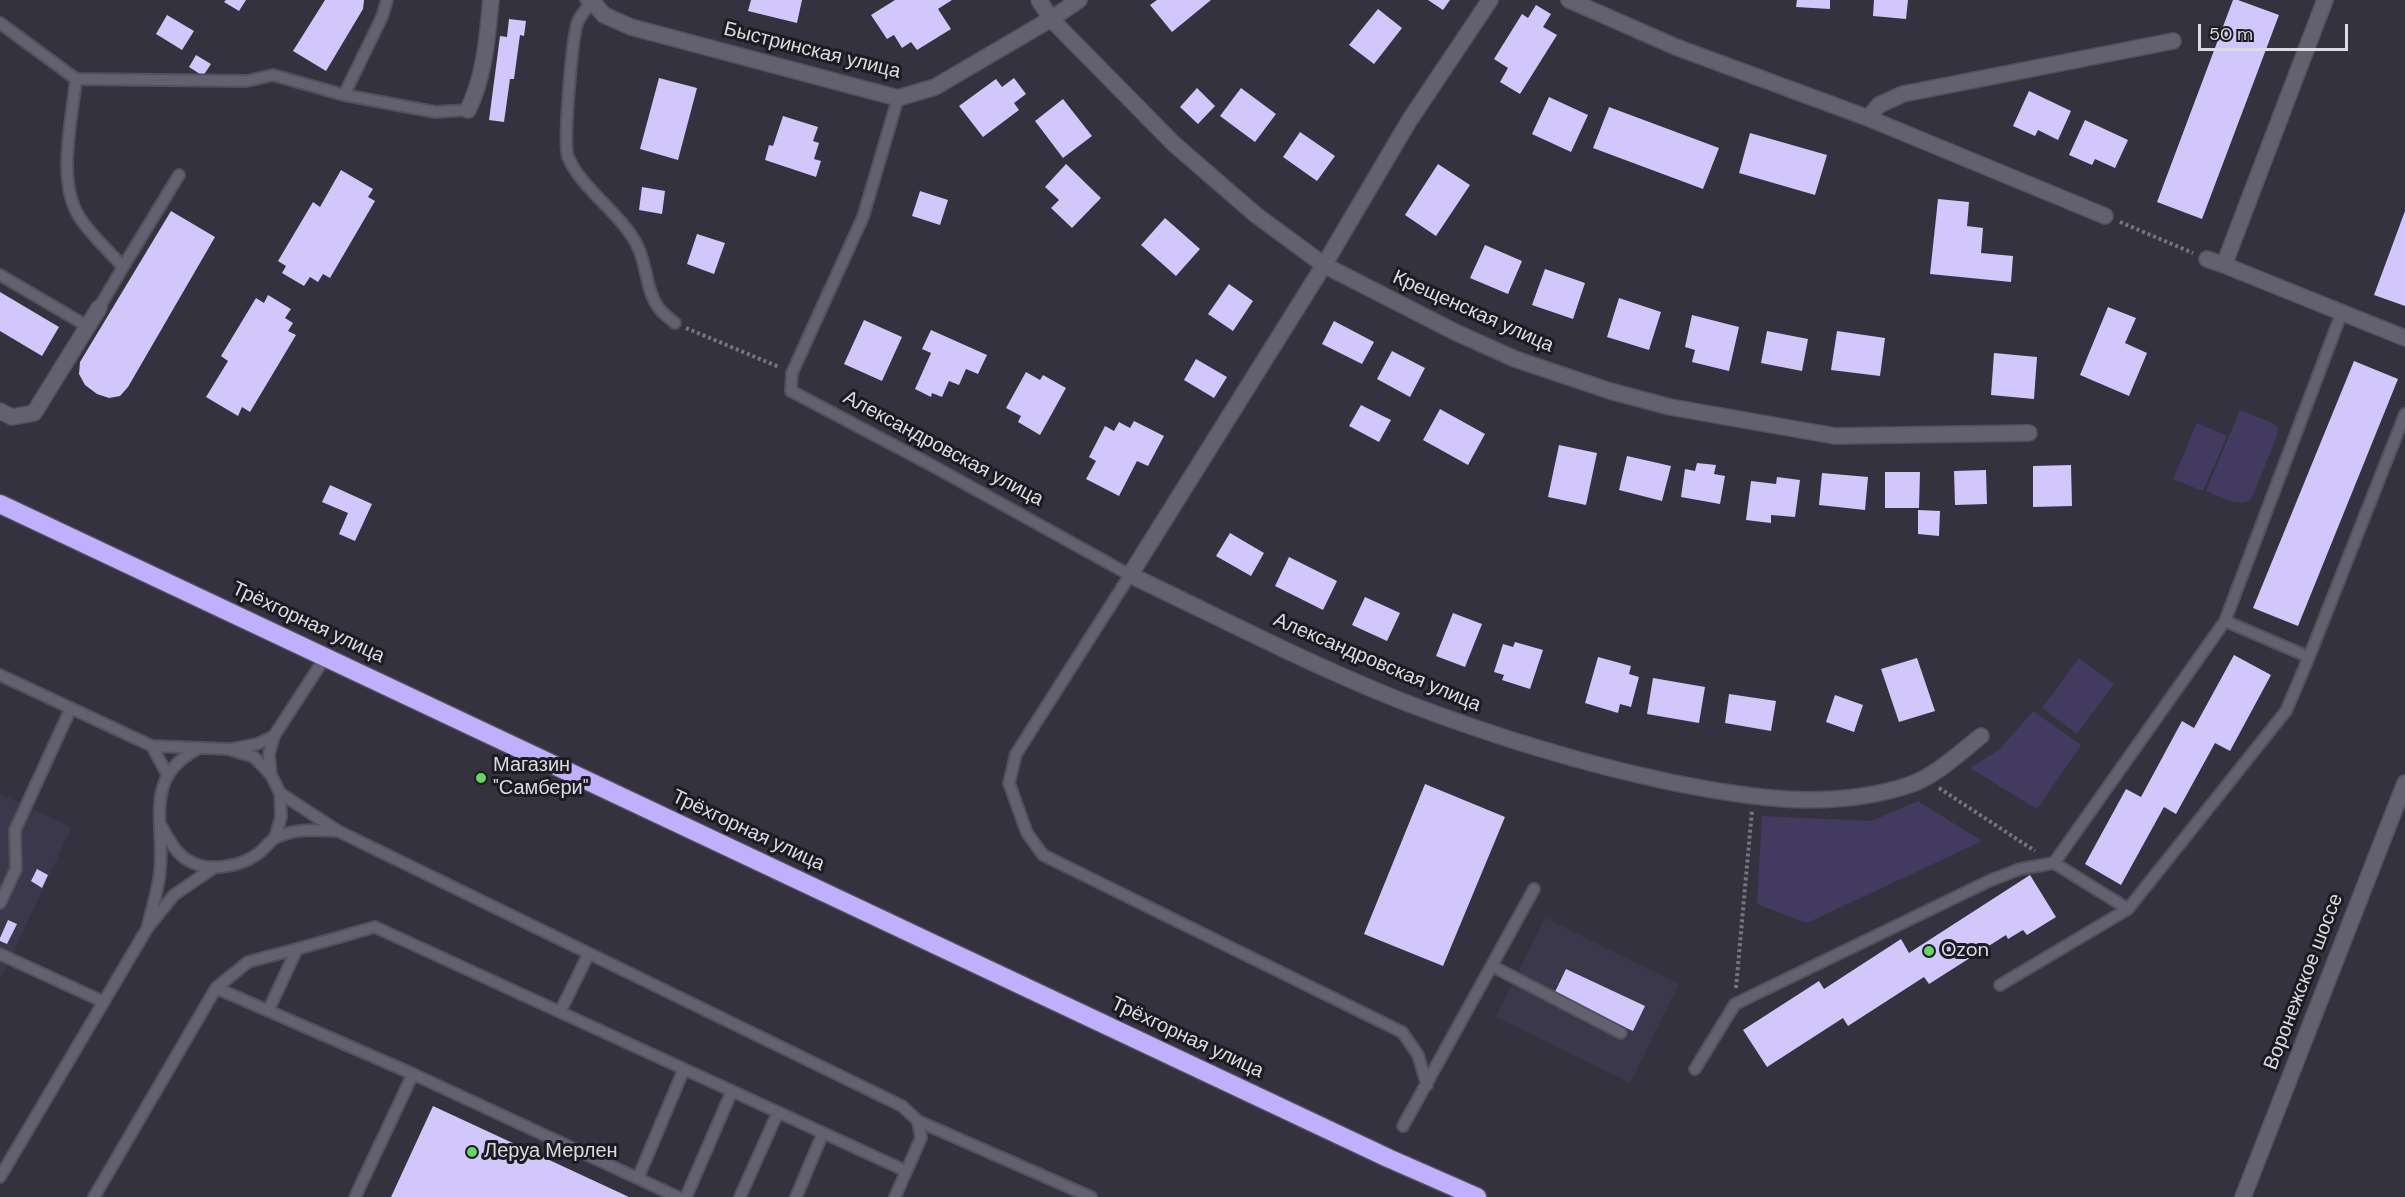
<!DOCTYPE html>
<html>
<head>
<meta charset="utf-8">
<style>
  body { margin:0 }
  #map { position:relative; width:2405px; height:1197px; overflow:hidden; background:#34323f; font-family:"DM Sans",sans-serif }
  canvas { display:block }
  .scale { position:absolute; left:2198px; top:24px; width:150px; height:27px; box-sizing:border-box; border:3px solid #dcdbe4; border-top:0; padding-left:8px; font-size:18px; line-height:21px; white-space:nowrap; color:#dcdbe4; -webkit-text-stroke:4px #1c1b21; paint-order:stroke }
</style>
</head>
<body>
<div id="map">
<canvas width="2405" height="1197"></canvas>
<div class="scale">50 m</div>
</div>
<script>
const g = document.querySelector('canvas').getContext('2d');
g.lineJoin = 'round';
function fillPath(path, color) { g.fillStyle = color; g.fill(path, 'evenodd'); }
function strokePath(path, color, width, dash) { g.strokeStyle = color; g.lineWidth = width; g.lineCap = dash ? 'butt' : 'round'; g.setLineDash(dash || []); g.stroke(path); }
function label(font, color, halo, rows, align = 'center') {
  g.font = font + ' "DM Sans",sans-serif'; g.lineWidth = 6; g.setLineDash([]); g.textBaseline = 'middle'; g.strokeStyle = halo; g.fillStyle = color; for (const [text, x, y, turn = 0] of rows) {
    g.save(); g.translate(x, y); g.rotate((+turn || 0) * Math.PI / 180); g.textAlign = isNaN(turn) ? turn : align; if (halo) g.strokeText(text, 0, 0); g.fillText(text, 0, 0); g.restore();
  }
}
const built = new Path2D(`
  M0 794 72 827 0 980Z
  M1545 918 1679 984 1630 1083 1496 1017Z`);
const green = new Path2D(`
  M2240 410 2273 423 2278 428 2276 438 2251 500C2235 507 2221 497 2206 491Z
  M2197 423 2227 436 2203 491 2173 479Z
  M2079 658 2114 684 2077 734 2042 708Z
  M2033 711 2081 745 2037 809 1970 768 2000 749Z
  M1918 801 1982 841 1807 923 1757 904 1762 816 1872 821Z`);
const building = new Path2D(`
  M226 0H246L239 11 224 2Z
  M325 0H364L363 9 326 71 293 51Z
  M751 0H802L797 23 748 11Z
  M895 0H952L938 9 951 29 917 50 911 42 902 48 894 35 887 39 871 15Z
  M1157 0H1211L1172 32 1150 5Z
  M1428 0H1450L1443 10Z
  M1797 0H1830V9L1796 7Z
  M1874 0H1908L1906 19 1873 16Z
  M2233 0H2238L2279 15 2202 219 2157 202Z
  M1536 5 1551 14 1543 27 1557 35 1520 94 1500 82 1508 68 1494 59 1522 14 1528 18Z
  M1378 9 1402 28 1374 64 1349 45Z
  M167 15 194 31 182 50 156 34Z
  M509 19 526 21 524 36 520 35 514 79H510L504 122 489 120 500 36 507 37Z
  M196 55 211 64 203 76 189 67Z
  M659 78 697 88 678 160 640 149Z
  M1014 78 1026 94 1014 103 1019 110 983 137 959 106 996 79 1002 87Z
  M1197 88 1215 106 1198 124 1180 107Z
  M1241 88 1276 114 1255 142 1220 116Z
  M2029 91 2071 111 2058 140 2038 130 2035 136 2013 126Z
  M1549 97 1588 115 1571 152 1532 134Z
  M1063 99 1092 136 1063 158 1035 121Z
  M1609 107 1719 148 1703 189 1593 148Z
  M783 116 818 127 813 141 819 143 814 159 821 161 816 177 765 160 769 145 773 146Z
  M2085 120 2128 140 2115 168 2095 159 2092 165 2069 155Z
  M1300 132 1335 156 1317 181 1283 157Z
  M1750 133 1827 155 1815 195 1739 173Z
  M1066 164 1101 198 1072 228 1051 208 1059 200 1045 187Z
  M1438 164 1470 185 1436 236 1405 215Z
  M341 170 373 189 368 197 375 201 330 278 323 274 318 282 310 277 304 286 282 273 286 266 278 261 313 202 320 207Z
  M642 187 665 191 662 214 639 210Z
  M920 191 948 200 940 225 912 216Z
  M1938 199 1969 202 1967 226 1983 228 1981 253 2013 256 2011 282 1930 274Z
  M171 211 215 237 128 387 120 396 109 398 97 394 85 385 79 374 80 362Z
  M2405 211V306L2374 295Z
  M1165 218 1200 249 1176 276 1141 245Z
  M697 234 725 243 714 274 687 264Z
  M1485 245 1522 261 1508 294 1470 278Z
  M1545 269 1585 283 1573 319 1532 305Z
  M1229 284 1253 301 1233 331 1208 314Z
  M0 292 59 327 42 356 0 331Z
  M268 295 291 309 285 318 293 323 288 331 296 335 250 412 242 407 238 416 206 397 228 361 221 356 256 298 264 303Z
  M1619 298 1661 312 1649 350 1607 337Z
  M2108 307 2136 318 2125 343 2147 353 2129 396 2080 375Z
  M1692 315 1739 327 1729 371 1692 362 1695 350 1685 347Z
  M864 320 902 337 882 381 844 364Z
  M1334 321 1374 342 1362 364 1322 344Z
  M931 330 987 355 978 374 966 369 959 385 949 381 942 397 932 393 931 397 915 389 931 353 922 349Z
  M1767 331 1808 339 1802 371 1761 363Z
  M1837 331 1885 338 1880 376 1831 370Z
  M1392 351 1425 368 1410 397 1377 379Z
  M1994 353 2037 357 2034 399 1991 395Z
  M1196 359 1227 377 1214 398 1184 380Z
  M2354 361 2398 379 2298 626 2253 608Z
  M1026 372 1040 380 1043 375 1066 388 1040 435 1018 422 1021 416 1006 408Z
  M1361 405 1391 420 1379 442 1349 426Z
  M1440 409 1485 434 1468 465 1423 440Z
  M1134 421 1164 436 1148 466 1137 461 1119 496 1086 479 1096 461 1089 457 1105 426 1114 431 1119 422 1130 428Z
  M1559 445 1597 453 1586 505 1548 497Z
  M1627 456 1671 466 1662 501 1619 490Z
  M1697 463 1716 465 1714 474 1725 476 1720 504 1681 497 1685 469 1695 471Z
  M2071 465 2072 506 2033 507V466Z
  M1986 470 1987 504 1955 505 1954 471Z
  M1885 472H1920L1919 508H1885Z
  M1822 473 1868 477 1865 510 1819 505Z
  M1777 477 1800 480 1795 517 1771 515V523L1746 520 1751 481 1776 484Z
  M330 485 372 504 355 541 339 534 348 513 322 502Z
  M1918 510 1940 511 1939 536 1918 534Z
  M1230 533 1264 553 1251 576 1216 556Z
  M1289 557 1337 581 1323 610 1275 586Z
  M1365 597 1400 613 1387 641 1352 625Z
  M1453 613 1482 624 1465 667 1436 656Z
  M1515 642 1543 650 1530 689 1502 680 1504 675 1494 672 1503 644 1513 647Z
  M2234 655 2271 675 2230 751 2215 743 2176 814 2164 807 2121 885 2085 864 2126 789 2141 797 2182 721 2194 728Z
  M1598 657 1631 666 1629 674 1639 677 1631 707 1620 704 1618 713 1585 703Z
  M1917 658 1935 711 1899 722 1881 669Z
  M1653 678 1705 687 1699 723 1647 714Z
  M1729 694 1776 701 1771 731 1725 723Z
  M1835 695 1863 705 1854 732 1826 722Z
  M1425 784 1505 817 1443 966 1364 934Z
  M37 869 48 875 42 888 31 881Z
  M2030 875 2056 917 2027 935 2023 930 2008 939 2006 935 1929 984 1924 977 1848 1026 1843 1018 1767 1067 1743 1030 1819 981 1824 989 1901 939 1909 953Z
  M8 920 17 924 7 944 0 941V938Z
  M1566 969 1645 1006 1633 1031 1554 994Z
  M433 1106 629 1197H391Z`);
const path = new Path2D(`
  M2120 222 2193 253
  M686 328 779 367
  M1939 788 2035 851
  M1736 988 1752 810`);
const lane = new Path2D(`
  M586 0 591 2C587 8 581 15 578 21 572 36 563 144 568 157 581 188 620 213 636 243 647 262 645 288 658 307 662 313 669 318 675 323
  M0 23 76 79
  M344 95 382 17 387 0
  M898 98 863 217 792 373 791 391 933 466 1130 575 1016 754 1009 783 1027 833 1043 855 1402 1032 1418 1055 1427 1085
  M123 267 179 175
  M0 275 87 326
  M99 308 123 267C109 251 91 235 80 218 56 182 72 120 76 79L247 81 273 75 344 95 435 112 468 110
  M2309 657 2405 414
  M0 675 152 746 228 749 254 757 271 775 280 793 281 817 275 838
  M152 746 168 776
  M231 749 257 744 274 736
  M271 775 269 754 274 736 326 656
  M280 793 338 831 902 1106 918 1121 921 1138 895 1197
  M160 824C168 838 175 853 189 861 208 872 239 867 256 855 264 850 269 841 277 837 297 828 315 830 337 831
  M2054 863 2128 909 2286 711 2309 657 2225 621 2342 312
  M0 903 16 869 15 830 71 708
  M148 925C152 907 159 888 160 870 165 823 143 778 196 750
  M0 954 104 1002
  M1492 966 1621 1033
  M2000 985 2128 909
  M216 988 413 1074 678 1197
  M268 1011 297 949 375 927 684 1069
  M560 1012 588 955
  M1695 1069 1735 1004 1991 880 2020 869 2054 863 2225 621
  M918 1121 1091 1197
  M1403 1126 1534 889
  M0 1177 148 927 174 895 215 867
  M638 1178 684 1069 906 1171
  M94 1197 216 988 248 962 297 949
  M355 1197 413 1074
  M686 1197 732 1091
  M740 1197 778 1112
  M796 1197 823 1133`);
const street = new Path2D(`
  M591 0 604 15 631 27 898 98 935 87 1051 19 1079 0
  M1039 0 1051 19 1174 144 1256 215 1324 265 1455 332 1515 359 1610 391 1670 407 1835 436 2029 433
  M1490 0 1409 121 1324 265 1130 575C1221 618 1310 665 1404 702 1490 735 1580 763 1670 782 1749 798 1831 811 1909 785 1936 776 1959 753 1981 736
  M1569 0 1676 47 1868 118 2105 216
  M2325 0 2224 265 2405 338
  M468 110C485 75 487 38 491 0
  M1868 118 1879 105 1903 94 2173 41
  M2207 259 2224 265
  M0 411 12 417 34 413 99 308`);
const secondary = new Path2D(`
  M2243 1197 2405 783`);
const highway = new Path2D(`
  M0 504 1388 1158 1477 1197`);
const markers = [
  [481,778,6,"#67d466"],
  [1929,951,6,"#67d466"],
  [472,1152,6,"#67d466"]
];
const streetNames = [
  ["Быстринская улица",812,51,14],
  ["Крещенская улица",1473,312,24],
  ["Александровская улица",943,449,28],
  ["Трёхгорная улица",308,623,25],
  ["Александровская улица",1377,663,23],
  ["Трёхгорная улица",748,831,25],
  ["Воронежское шоссе",2304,982,-69],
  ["Трёхгорная улица",1187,1038,25]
];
const poiNames = [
  ["Магазин",493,766],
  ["\"Самбери\"",493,789],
  ["Ozon",1941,951],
  ["Леруа Мерлен",484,1152]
];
fillPath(built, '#3c384b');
fillPath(green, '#433a60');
fillPath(building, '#d1c7fa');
strokePath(lane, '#52505b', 14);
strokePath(street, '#52505b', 18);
strokePath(secondary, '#52505b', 18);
strokePath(highway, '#52505b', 21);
strokePath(path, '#777581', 4, [3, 3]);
strokePath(lane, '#63606f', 10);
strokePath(street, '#63606f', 15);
strokePath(secondary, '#63606f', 15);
strokePath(highway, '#bfaffc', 18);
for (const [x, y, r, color] of markers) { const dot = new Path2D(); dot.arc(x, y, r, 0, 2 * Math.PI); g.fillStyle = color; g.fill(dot); strokePath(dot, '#1c1b21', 2); }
label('20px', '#dcdbe4', '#1c1b21', streetNames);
label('20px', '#dcdbe4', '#1c1b21', poiNames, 'left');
</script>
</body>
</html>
